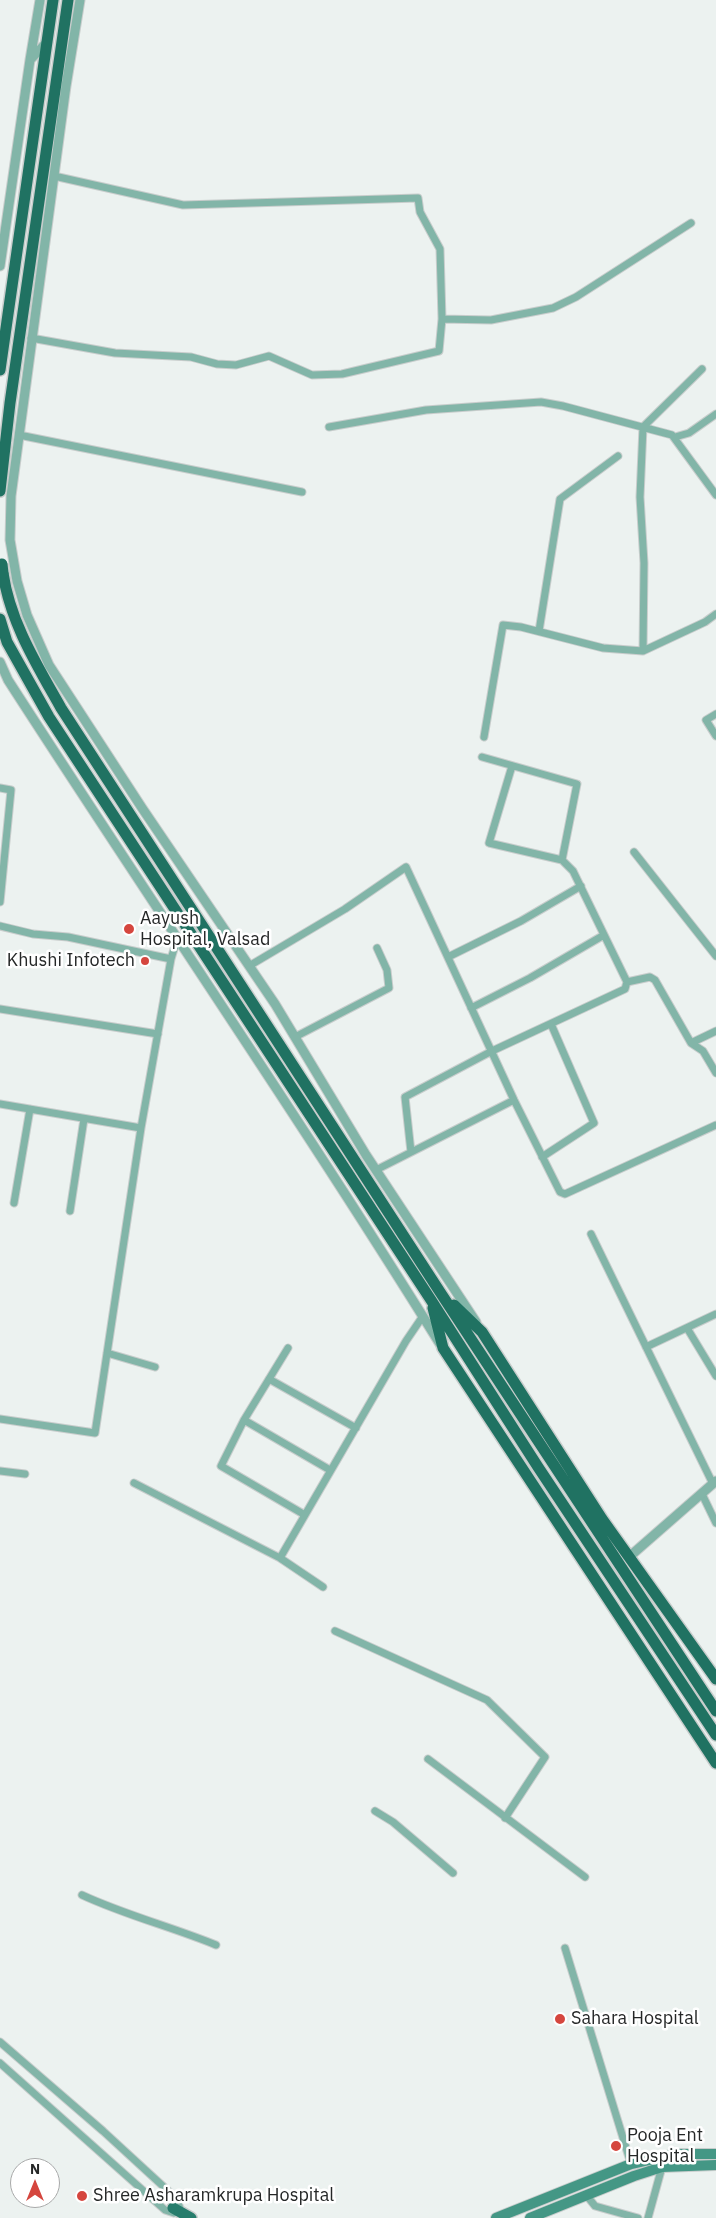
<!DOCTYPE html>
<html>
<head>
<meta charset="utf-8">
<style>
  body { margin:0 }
  #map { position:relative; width:716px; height:2218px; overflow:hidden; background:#ecf2f0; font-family:"IBM Plex Sans",sans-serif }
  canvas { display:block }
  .north { position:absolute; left:10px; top:2158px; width:50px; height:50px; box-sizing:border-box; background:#fff; border:1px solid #a8a9a9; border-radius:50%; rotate:0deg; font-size:14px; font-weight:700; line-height:20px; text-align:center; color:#252727 }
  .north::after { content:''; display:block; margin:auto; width:18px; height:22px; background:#d5463e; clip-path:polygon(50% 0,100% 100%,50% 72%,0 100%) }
</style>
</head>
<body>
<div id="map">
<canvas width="716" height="2218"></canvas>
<div class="north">N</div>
</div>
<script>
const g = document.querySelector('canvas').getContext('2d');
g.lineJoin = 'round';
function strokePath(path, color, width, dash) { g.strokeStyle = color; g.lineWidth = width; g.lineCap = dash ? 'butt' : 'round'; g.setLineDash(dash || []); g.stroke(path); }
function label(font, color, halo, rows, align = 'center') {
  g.font = font + ' "IBM Plex Sans",sans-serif'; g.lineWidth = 5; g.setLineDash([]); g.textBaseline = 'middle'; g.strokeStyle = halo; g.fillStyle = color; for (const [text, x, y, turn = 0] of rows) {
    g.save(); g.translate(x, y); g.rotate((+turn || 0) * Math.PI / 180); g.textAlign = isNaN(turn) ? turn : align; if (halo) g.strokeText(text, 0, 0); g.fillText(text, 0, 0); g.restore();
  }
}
const minor = new Path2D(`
  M442 319 491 320 553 308 576 297 691 223
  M31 338 115 353 191 357 217 364 236 365 269 356 312 375 342 374 439 351 442 319 440 249 420 212 418 198 183 205 54 176
  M329 427 426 410 541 402 563 406 672 435 716 495
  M19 435 302 492
  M675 437 689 433 716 414
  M539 631 560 499 618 456
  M643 651 644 563 640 497 643 427 702 369
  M716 714 706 720 716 736
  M484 737 503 625 521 627 603 648 643 651 705 622 716 614
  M512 766 489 843 562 860
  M0 788 11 790 0 902
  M634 852 716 956
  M0 926 33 934 68 937 171 959
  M448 957 521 921 581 886
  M249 966 345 909 406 867 514 1100 560 1192 565 1194 716 1125
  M627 982 650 977 655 980 691 1043
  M471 1008 530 978 604 935
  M0 1009 158 1034
  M716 1031 691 1043 703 1051 716 1073
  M295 1037 389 988 387 970 377 948
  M0 1104 141 1128
  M411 1152 405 1097 492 1051 625 989 627 982 573 871 562 860 577 784 482 757
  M542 1157 594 1123 551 1024
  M376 1170 514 1100
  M14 1203 30 1109
  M70 1211 84 1119
  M591 1234 713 1484
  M687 1328 716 1376
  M646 1347 716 1314
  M288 1348 244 1420 221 1466 305 1515
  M107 1353 155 1367
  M269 1379 356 1428
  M0 1419 95 1433 141 1128 171 959 177 939
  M244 1420 330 1470
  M0 1471 25 1474
  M134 1483 280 1558 323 1587
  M702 1494 716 1523
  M280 1558 406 1341 423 1316
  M335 1631 487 1700 545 1757 505 1818
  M428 1759 585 1877
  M375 1811 393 1822 453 1873
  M82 1895C125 1915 172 1927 216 1945
  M565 1948 631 2164
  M0 2042 103 2131 177 2199 181 2212
  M0 2063 165 2210 174 2213
  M587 2196 595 2206 638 2218
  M648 2218 662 2167`);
const tertiary = new Path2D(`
  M80 0 66 86 11 496 10 540 17 581 27 615 49 665 142 808 275 1004 366 1155 476 1322
  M30 60 40 0
  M0 266 30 60 47 42
  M0 662 8 680C151 902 301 1120 440 1344
  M629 1557 716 1481`);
const secondary = new Path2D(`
  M496 2218 631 2164 675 2154H716
  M530 2218 634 2176 662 2167 716 2165`);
const primary = new Path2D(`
  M173 2208 191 2218`);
const trunk = new Path2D(`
  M0 370 53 0
  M0 491 10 403 68 0
  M3 573C10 622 37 665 61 708L440 1292 716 1711
  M0 619 7 642 49 717 431 1300 538 1467 716 1735
  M454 1305 482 1332 602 1519 716 1679
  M433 1308 443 1348 716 1763`);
const trunkBridge = new Path2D(`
  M2 564 3 573`);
const markers = [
  [129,929,6,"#d5463e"],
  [145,961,5,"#d5463e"],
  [560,2019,6,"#d5463e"],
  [616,2146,6,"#d5463e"],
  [82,2196,6,"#d5463e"]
];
const poiNames = [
  ["Aayush",140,919],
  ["Hospital, Valsad",140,940],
  ["Khushi Infotech",135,961,"right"],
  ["Sahara Hospital",571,2019],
  ["Pooja Ent",627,2136],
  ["Hospital",627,2157],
  ["Shree Asharamkrupa Hospital",93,2196]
];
strokePath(minor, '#c8cdcc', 9);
strokePath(tertiary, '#c8cdcc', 11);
strokePath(secondary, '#c8cdcc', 12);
strokePath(primary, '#c8cdcc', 14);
strokePath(trunk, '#c8cdcc', 14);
strokePath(minor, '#82b5a8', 7);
strokePath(tertiary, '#82b5a8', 9);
strokePath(secondary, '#449785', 10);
strokePath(primary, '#267d6c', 11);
strokePath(trunk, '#207262', 11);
strokePath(trunkBridge, '#c8cdcc', 14, []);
strokePath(trunkBridge, '#207262', 11);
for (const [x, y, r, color] of markers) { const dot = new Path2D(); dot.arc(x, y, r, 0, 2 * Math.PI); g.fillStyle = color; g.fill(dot); strokePath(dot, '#fff', 2); }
label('18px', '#252727', '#fff', poiNames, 'left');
</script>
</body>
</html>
